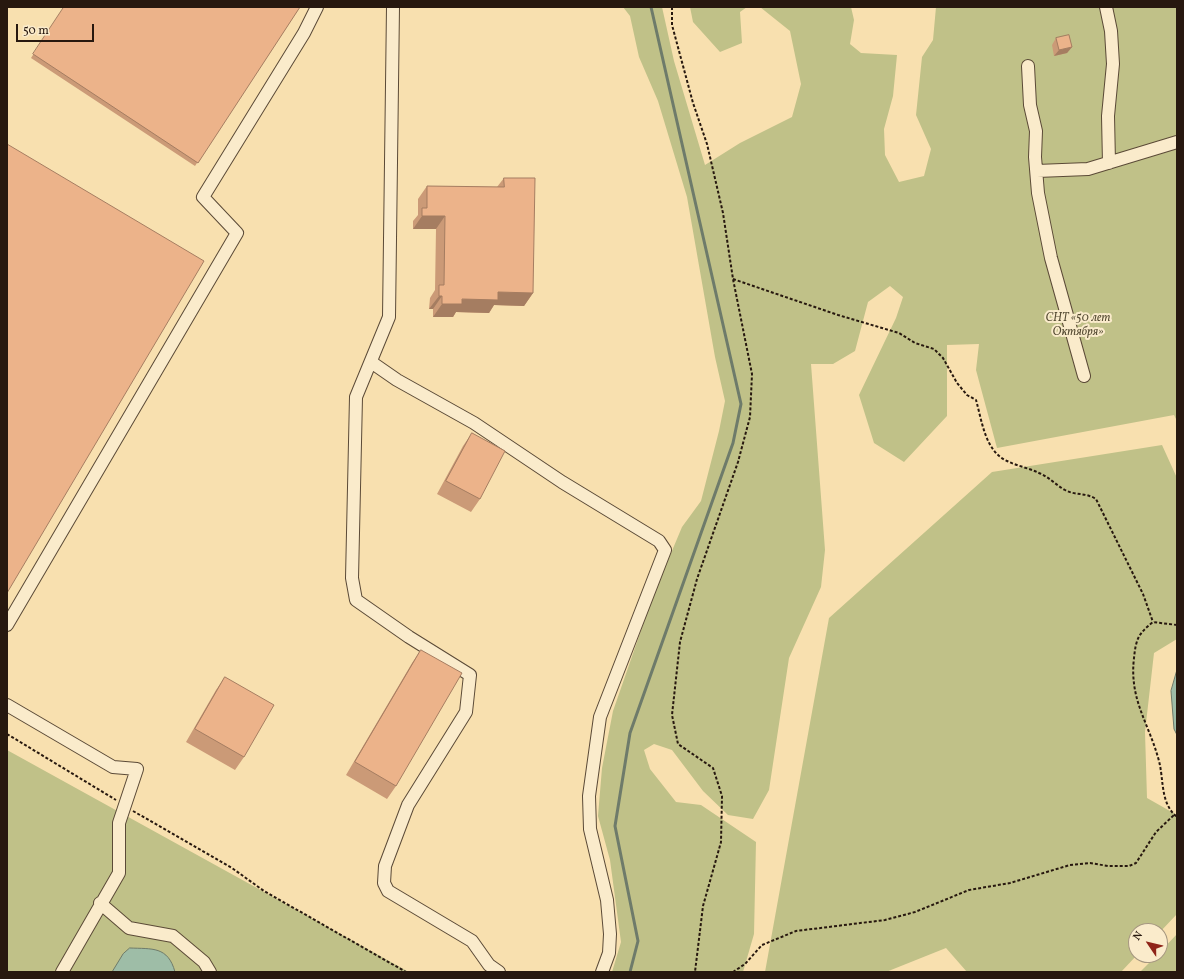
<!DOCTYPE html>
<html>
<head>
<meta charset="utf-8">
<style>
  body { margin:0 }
  #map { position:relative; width:1184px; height:979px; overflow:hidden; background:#f8e0af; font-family:Vollkorn,serif }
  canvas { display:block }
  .frame { position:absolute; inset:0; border:8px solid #27180f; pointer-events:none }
  .north { position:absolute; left:1128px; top:923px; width:40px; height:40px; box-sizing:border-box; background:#faebcb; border:1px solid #a69780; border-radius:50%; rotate:305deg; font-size:11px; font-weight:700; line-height:16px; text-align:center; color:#27180f }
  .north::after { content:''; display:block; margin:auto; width:14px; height:18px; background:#8f2418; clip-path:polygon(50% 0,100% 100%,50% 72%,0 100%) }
  .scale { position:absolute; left:16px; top:24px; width:78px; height:18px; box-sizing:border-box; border:2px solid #27180f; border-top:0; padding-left:5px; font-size:12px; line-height:14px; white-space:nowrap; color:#27180f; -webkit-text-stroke:3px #faebcb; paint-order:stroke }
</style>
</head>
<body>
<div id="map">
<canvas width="1184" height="979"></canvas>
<div class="frame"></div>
<div class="north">N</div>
<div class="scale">50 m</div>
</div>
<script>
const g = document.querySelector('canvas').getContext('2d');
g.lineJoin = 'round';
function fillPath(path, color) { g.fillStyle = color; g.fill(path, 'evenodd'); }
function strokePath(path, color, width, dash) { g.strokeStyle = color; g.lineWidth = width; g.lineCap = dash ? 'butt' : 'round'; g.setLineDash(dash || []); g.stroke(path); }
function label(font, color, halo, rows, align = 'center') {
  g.font = font + ' Vollkorn,serif'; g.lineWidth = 4; g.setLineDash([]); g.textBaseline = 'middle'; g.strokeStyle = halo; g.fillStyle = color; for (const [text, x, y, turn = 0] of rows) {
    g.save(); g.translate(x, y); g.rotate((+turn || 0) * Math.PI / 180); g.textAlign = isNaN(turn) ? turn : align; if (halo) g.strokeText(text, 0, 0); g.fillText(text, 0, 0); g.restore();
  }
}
const green = new Path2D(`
  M623 7H662L674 61 705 165 740 143 792 117 801 84 790 31 760 7H851L854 20 850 44 861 53 897 55 893 96 884 129 885 155 899 182 924 176 931 149 916 115 922 57 933 40 936 7H1177V421L1174 415 997 448 976 370 979 344 947 345V416L904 462 874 443 859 395 896 318 903 297 890 286 868 302 855 351 833 364H811L825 550 821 587 789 658 769 790 753 819 728 815 703 791 672 750 654 744 644 750 650 769 676 802 701 805 756 842 754 934 743 972H612L621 942 610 860 598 816 602 768 613 711 653 596 682 527 701 501 719 431 725 401 715 357 687 197 658 101 639 57 630 16Z
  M690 7H747L740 12 742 43 720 52 693 22Z
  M1162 445 1177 478V639L1154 653 1145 732 1147 798 1177 815V914L1160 932 1136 931 1137 955 1121 972H967L946 948 886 972H765L829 618 992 472Z
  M7 750 409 972H7Z
  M1177 934V972H1140L1157 955H1160V952Z`);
const water = new Path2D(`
  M1177 670V735L1174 729 1171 691Z
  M130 948C152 949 168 946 175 972H112L123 954Z`);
const stream = new Path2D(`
  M630 972 638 941 615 826 630 733 733 443 741 404 651 7`);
const path = new Path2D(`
  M672 7V25L693 103 707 144 723 213 733 279 752 374 750 417 738 462 697 579 680 642 672 715 678 744 713 768 722 796 721 842 703 906 695 972
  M733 279 838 315 899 333 915 343 934 349 943 358 957 383 967 395 976 400C982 421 985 451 1007 461 1017 466 1029 468 1039 473 1049 477 1056 485 1065 490 1076 496 1085 492 1096 499L1143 594 1153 622
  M1177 625 1153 622C1138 634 1136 639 1134 658 1129 700 1149 723 1159 761 1164 780 1160 803 1177 817
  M7 734 116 800
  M133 811 232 868 264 891 406 972
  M733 972 745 964 762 945 796 931 885 920 915 912 969 890 1010 883 1070 865 1090 863 1108 866H1129L1136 863 1156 832 1174 815`);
const minor = new Path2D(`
  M393 7 389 317 356 397 352 578 356 600 409 637 470 675 466 712 408 805 385 866 384 883 388 891 472 941 489 965 499 972
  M1106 7 1111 31 1113 64 1108 116 1109 163
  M1028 66 1030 105 1036 131 1035 157 1038 193 1051 258 1084 376
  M1037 171 1088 169 1177 142
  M371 362 397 380 474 423 562 482 659 541 665 550 600 717 589 796 590 829 607 900 610 934 609 953 602 972
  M7 625 237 233 203 197 304 33 317 7
  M7 705 113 767 137 769 119 823V873L62 972
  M100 903 129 928 173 936 204 962 210 972`);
const wall = new Path2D(`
  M64 7H300L195 166 31 58Z
  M1056 38 1072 47 1067 53 1054 56 1052 45Z
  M504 178 533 293 524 306 494 305 489 313 456 312 453 317H433V309H429L430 298 435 290 436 229H413V221L418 215V199L427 186 497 187Z
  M472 433 480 499 471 512 437 494 463 446Z
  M421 650 396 786 387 799 346 775 412 663Z
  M225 677 244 757 235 770 186 742 216 690Z`);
const shadedWall = new Path2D(`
  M1072 47 1067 53 1054 56 1059 50Z
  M422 216H445L436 229H413Z
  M498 292 533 293 524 306 494 305 489 313 456 312 453 317H433L442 304Z
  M439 296H442L433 309H429Z`);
const building = new Path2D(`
  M64 7H300L198 163 33 54Z
  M1069 35 1072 47 1059 50 1056 38Z
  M7 144 204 261 7 593Z
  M504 178H535L533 293 498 292V300L462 299V304H442V296H439V285H444L445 216H422V208H427V186L504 187Z
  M472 433 505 451 480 499 446 481Z
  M421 650 462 673 396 786 355 762Z
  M225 677 274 705 244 757 195 729Z`);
const parkNames = [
  ["СНТ «50 лет",1078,319],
  ["Октября»",1078,333]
];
fillPath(green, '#c0c188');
fillPath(water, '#9ebda7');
strokePath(water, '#6e7b6a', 1);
strokePath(stream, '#6e7b6a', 3);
strokePath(minor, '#5b4a37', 14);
strokePath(path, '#27180f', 2, [3, 2]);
strokePath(minor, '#faebcb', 12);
fillPath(wall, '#cb9a77');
fillPath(shadedWall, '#a57d61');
fillPath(building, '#ecb38a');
strokePath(building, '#a57d61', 1);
label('italic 12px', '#554b33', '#faebcb', parkNames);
</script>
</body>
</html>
